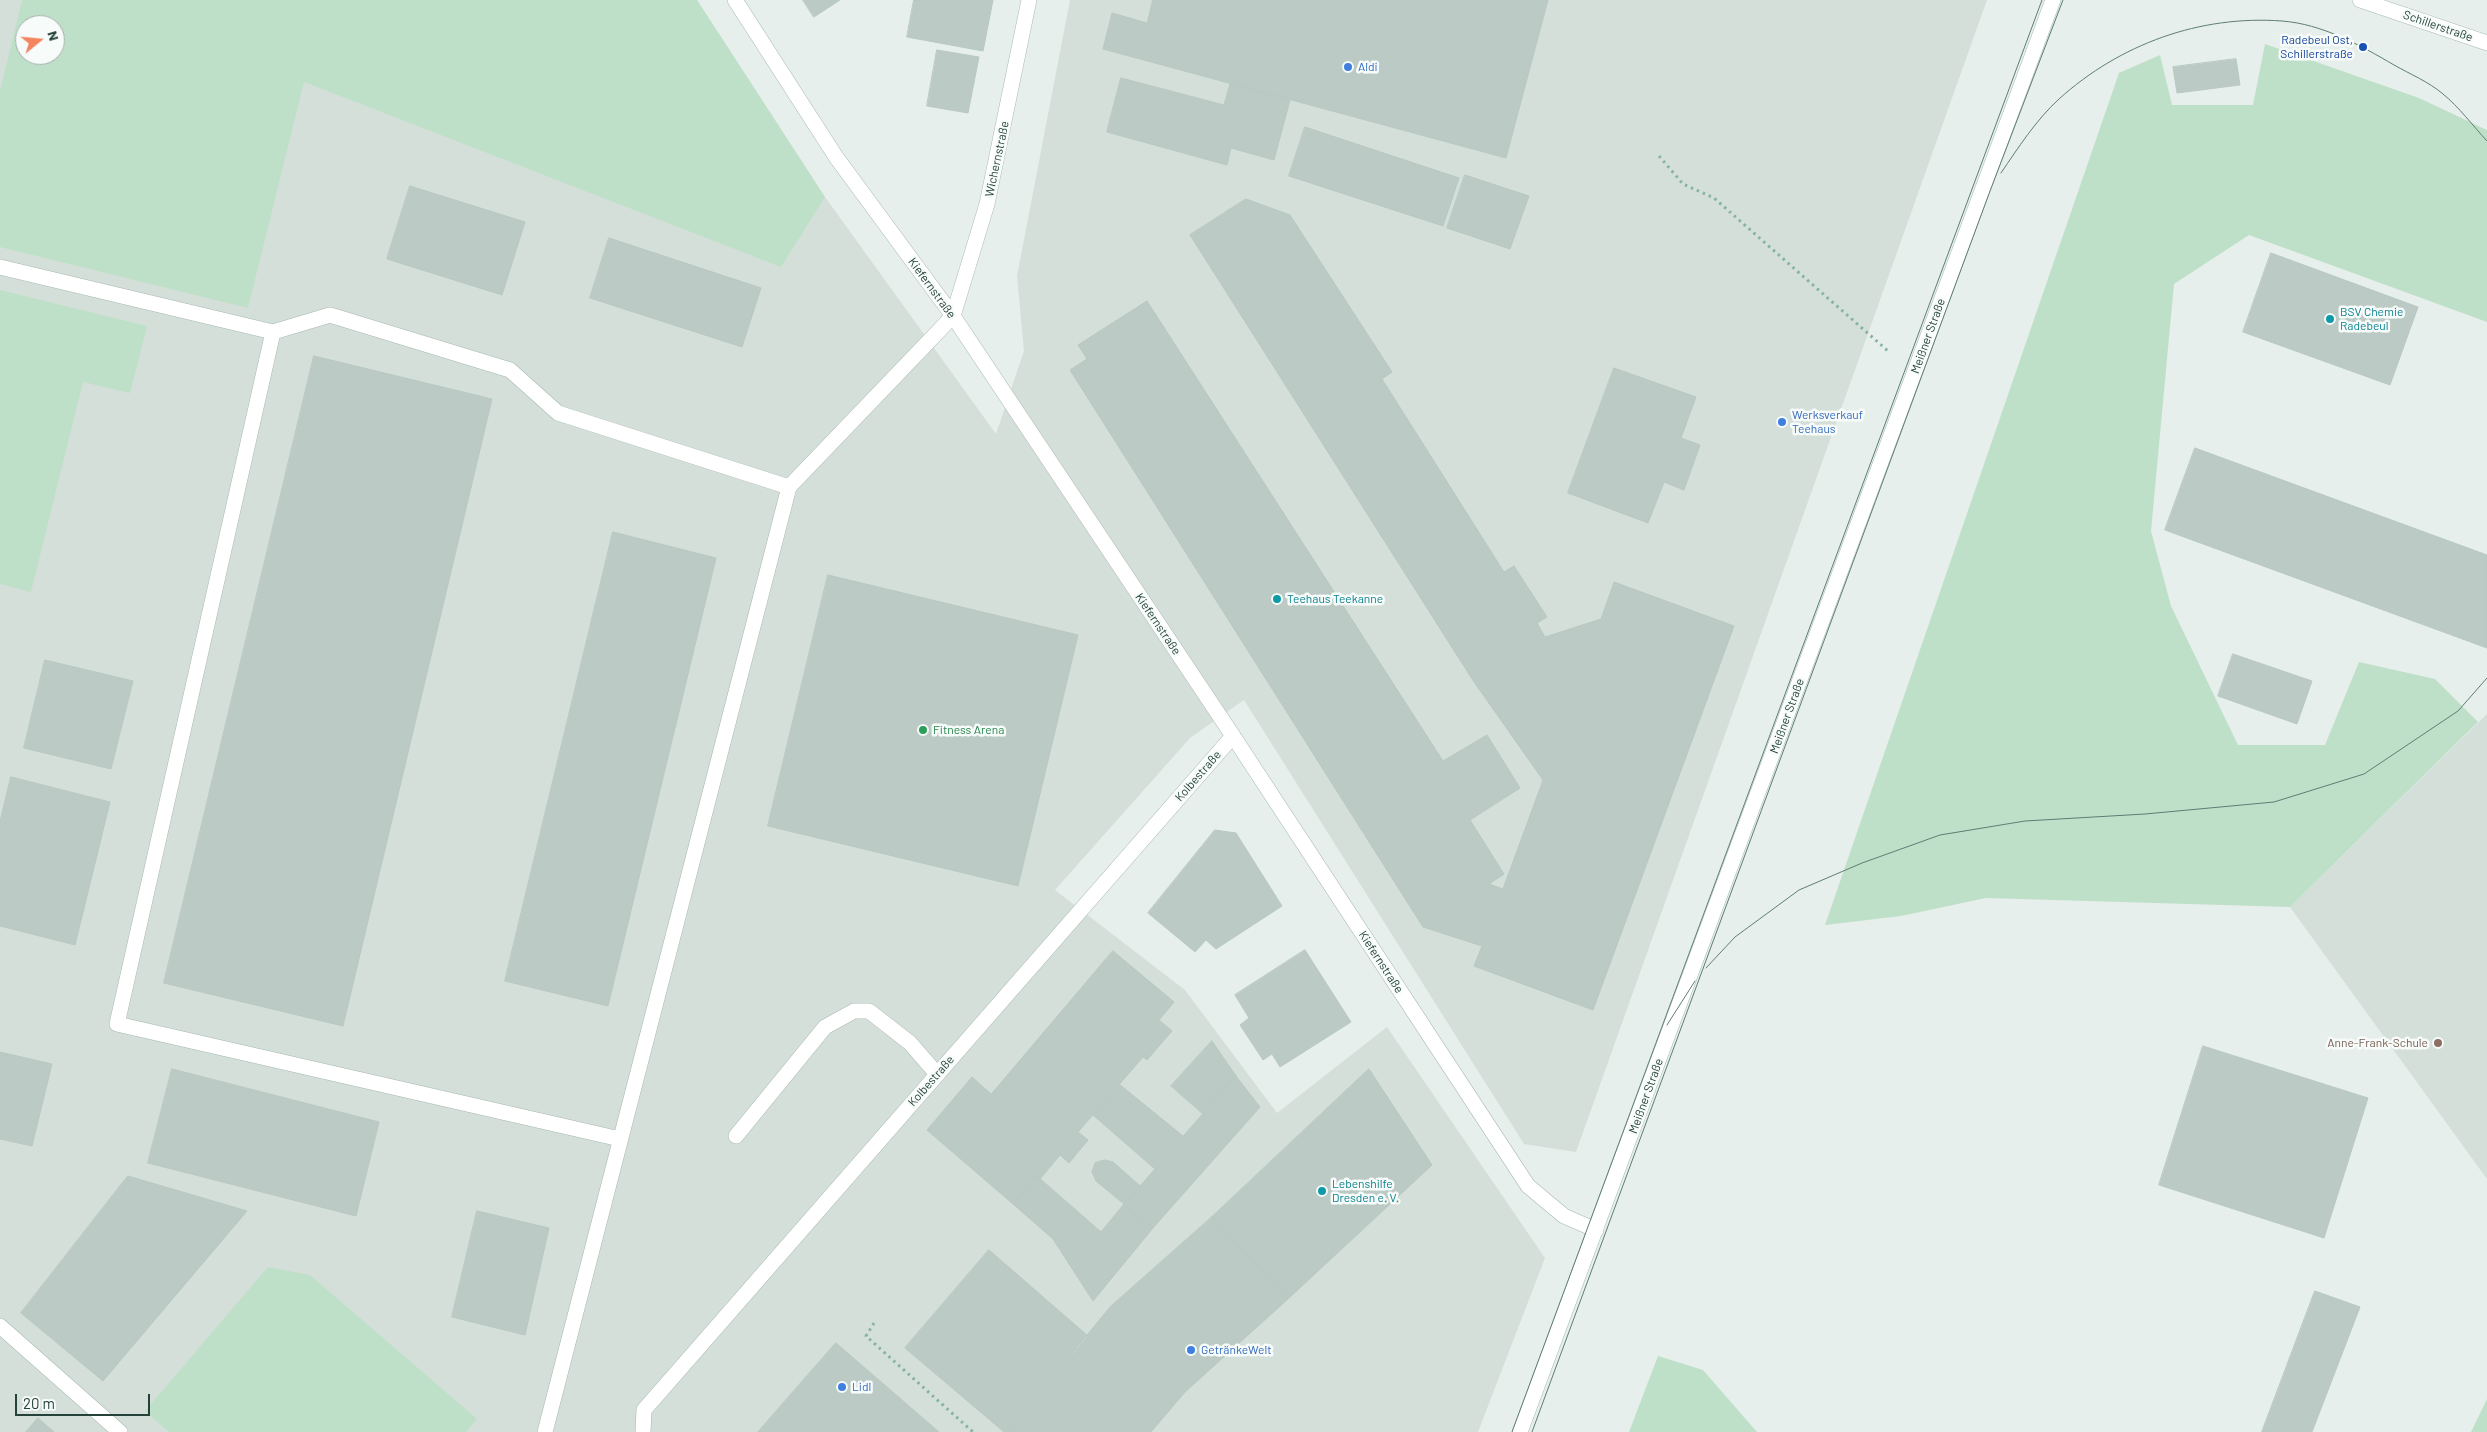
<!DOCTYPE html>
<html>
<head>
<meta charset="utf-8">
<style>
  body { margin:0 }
  #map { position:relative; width:2487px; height:1432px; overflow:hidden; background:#e6efeb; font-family:Barlow,sans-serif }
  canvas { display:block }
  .north { position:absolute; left:15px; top:15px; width:50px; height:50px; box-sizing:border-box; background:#f7fbf9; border:1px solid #a3b1ad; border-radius:50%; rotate:73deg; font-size:14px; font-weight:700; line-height:20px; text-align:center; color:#24423a }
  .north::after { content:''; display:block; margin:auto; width:18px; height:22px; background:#f4845f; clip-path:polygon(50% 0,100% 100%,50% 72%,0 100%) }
  .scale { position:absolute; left:15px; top:1394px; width:135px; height:22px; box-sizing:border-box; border:2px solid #24423a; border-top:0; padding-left:6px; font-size:15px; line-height:18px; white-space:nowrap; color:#24423a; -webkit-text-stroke:4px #f7fbf9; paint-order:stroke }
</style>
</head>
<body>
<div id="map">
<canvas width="2487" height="1432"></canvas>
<div class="north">N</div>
<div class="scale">20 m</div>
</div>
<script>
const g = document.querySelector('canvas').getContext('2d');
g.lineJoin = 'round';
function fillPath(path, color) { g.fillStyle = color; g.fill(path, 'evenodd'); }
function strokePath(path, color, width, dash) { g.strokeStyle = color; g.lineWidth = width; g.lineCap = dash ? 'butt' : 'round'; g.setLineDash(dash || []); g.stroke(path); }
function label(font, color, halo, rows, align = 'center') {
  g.font = font + ' Barlow,sans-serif'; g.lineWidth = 5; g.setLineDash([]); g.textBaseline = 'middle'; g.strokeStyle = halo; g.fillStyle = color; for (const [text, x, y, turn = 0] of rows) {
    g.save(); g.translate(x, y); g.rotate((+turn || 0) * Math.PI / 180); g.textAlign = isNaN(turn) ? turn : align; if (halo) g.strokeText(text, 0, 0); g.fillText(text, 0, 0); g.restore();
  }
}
const built = new Path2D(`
  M0 0H697L825 197 996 434 1024 351 1017 276 1070 0H1987L1576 1152 1524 1144 1244 700 1190 738 1055 890 1185 990 1277 1113 1387 1027 1545 1258 1478 1432H0ZM25 25H55V55H25Z
  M2487 714V1179L2290 907Z`);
const green = new Path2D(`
  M22 0H697L825 197 781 267 304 82 248 308 0 247V91ZM25 25H55V55H25Z
  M2265 44 2419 98 2487 130V322L2249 235 2174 284 2151 531 2171 606 2238 745H2325L2359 662 2435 679 2478 722 2290 907 1986 898 1901 916 1825 925 2119 73 2160 55 2172 105H2253Z
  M0 290 147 326 130 393 83 382 31 592 0 584Z
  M268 1267 310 1275 477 1419 466 1432H169L145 1411Z
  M1658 1356 1703 1370 1757 1432H1629Z
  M2487 1399V1432H2471Z`);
const building = new Path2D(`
  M803 0H840L814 17Z
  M914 0H993L983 51 907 37Z
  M1153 0H1548L1506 158 1103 49 1112 13 1147 23Z
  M937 50 979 57 968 113 927 106Z
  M2236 59 2240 85 2177 93 2173 67Z
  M1121 78 1224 105 1230 84 1290 100 1274 160 1231 148 1227 165 1107 132Z
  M1305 127 1459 178 1443 226 1289 176Z
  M1465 175 1529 196 1510 249 1447 228Z
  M410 186 525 222 502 295 387 259Z
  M1246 199 1290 215 1392 372 1382 379 1504 572 1514 566 1547 617 1537 623 1545 637 1601 619 1614 582 1734 626 1593 1010 1474 966 1482 946 1423 927 1070 370 1087 359 1078 345 1147 301 1443 761 1487 735 1520 788 1470 820 1504 874 1489 884 1503 889 1543 780 1474 682 1190 235Z
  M609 238 761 288 742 347 590 298Z
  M2271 253 2418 307 2390 385 2243 332Z
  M314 356 492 399 343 1026 164 983Z
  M1614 368 1696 397 1681 438 1700 445 1684 490 1664 482 1648 523 1568 493Z
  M2195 448 2487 555V648L2165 530Z
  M613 532 716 558 608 1006 505 981Z
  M828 575 1078 635 1018 886 768 826Z
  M2233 654 2312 681 2297 724 2218 696Z
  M45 660 133 681 111 769 24 748Z
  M11 777 110 802 75 945 0 926V822Z
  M1215 830 1236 833 1282 906 1216 949 1206 940 1195 952 1148 913Z
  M1305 950 1351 1022 1280 1067 1272 1054 1263 1060 1240 1025 1249 1018 1235 995Z
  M1113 951 1174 1002 1159 1020 1172 1031 1147 1060 1143 1057 1078 1132 1088 1140 1069 1163 1060 1155 1040 1179 1037 1176 1013 1204 927 1130 972 1077 991 1094Z
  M1212 1041 1236 1076 1203 1114 1171 1086Z
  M2203 1046 2368 1098 2324 1238 2159 1185Z
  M0 1052 52 1064 32 1146 0 1139Z
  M172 1069 379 1122 356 1216 148 1163Z
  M1369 1069 1432 1165 1288 1299 1212 1217Z
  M1236 1076 1260 1107 1153 1228 1124 1204 1155 1169 1093 1115 1119 1084 1183 1136Z
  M1105 1160 1113 1162 1140 1186 1124 1204 1096 1181 1092 1172 1095 1163Z
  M128 1176 247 1211 103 1381 21 1313Z
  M1037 1176 1101 1232 1124 1204 1153 1228 1093 1301 1053 1239 1013 1204Z
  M477 1211 549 1228 525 1335 452 1317Z
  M1212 1217 1288 1299 1185 1392 1151 1432H1008L1110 1307Z
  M989 1250 1088 1336 1008 1432H1004L905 1348Z
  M2315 1291 2360 1307 2312 1432H2262Z
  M836 1343 939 1432H758Z
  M38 1418 54 1432H26Z`);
const path = new Path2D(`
  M1659 156 1683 184 1714 198 1888 351
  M874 1323 866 1336 973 1432`);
const lane = new Path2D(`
  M0 267 273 332 330 315 510 370 558 413 789 487
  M273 332 117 1024 620 1139
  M736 1136 825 1027 854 1011H869L910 1043 937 1074
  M0 1326 120 1432
  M545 1432 789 487 953 316`);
const street = new Path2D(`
  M735 0 836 157 953 316 1233 736 1528 1186 1564 1216 1596 1230
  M2360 0 2487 43
  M953 316 987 204 1029 0
  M643 1432 644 1410 1233 736`);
const secondary = new Path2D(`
  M1520 1432 2053 0`);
const tram = new Path2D(`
  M2001 173C2018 148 2036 120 2059 99 2120 44 2200 15 2282 21 2322 24 2360 45 2394 65 2410 74 2429 82 2443 94 2459 107 2473 126 2487 141
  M1706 968 1735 937 1799 890 1862 863 1940 835 2025 821 2145 814 2274 802 2364 774 2458 711 2487 678
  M1667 1025 1695 981
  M1512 1432 2042 0
  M1532 1432 1990 191 2063 0`);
const markers = [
  [2363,47,5,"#1a4fb4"],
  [1348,67,5,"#3f7fe0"],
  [2330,319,5,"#0f9aa8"],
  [1782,422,5,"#3f7fe0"],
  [1277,599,5,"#0f9aa8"],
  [923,730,5,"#2e9e5b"],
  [2438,1043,5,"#8d6e63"],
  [1322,1191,5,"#0f9aa8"],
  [1191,1350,5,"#3f7fe0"],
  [842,1387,5,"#3f7fe0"]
];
const streetNames = [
  ["Schillerstraße",2438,26,19],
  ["Wichernstraße",997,159,-78],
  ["Kiefernstraße",932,288,54],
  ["Meißner Straße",1928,336,-70],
  ["Kiefernstraße",1158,624,56],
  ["Meißner Straße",1787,716,-70],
  ["Kolbestraße",1198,776,-49],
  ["Kiefernstraße",1381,962,57],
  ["Kolbestraße",931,1081,-49],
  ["Meißner Straße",1646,1096,-70]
];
const transitNames = [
  ["Radebeul Ost,",2353,40],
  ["Schillerstraße",2353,54]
];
const shopNames = [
  ["Aldi",1358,67],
  ["Werksverkauf",1792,415],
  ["Teehaus",1792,429],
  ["GetränkeWelt",1201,1350],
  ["Lidl",852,1387]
];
const cultureNames = [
  ["BSV Chemie",2340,312],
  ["Radebeul",2340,326],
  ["Teehaus Teekanne",1287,599],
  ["Lebenshilfe",1332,1184],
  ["Dresden e. V.",1332,1198]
];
const leisureNames = [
  ["Fitness Arena",933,730]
];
const educationNames = [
  ["Anne-Frank-Schule",2428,1043]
];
fillPath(built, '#d4dfda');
fillPath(green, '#bfe0c8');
fillPath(building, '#bbcac4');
strokePath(building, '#b8c9c2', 1);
strokePath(lane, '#a8b8b2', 16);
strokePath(street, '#a8b8b2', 16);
strokePath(secondary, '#a4bbb3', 16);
strokePath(path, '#86b3a5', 3, [2.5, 4]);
strokePath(lane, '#fff', 15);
strokePath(street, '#fff', 15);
strokePath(secondary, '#fff', 15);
strokePath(tram, '#5f7d75', 1);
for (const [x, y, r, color] of markers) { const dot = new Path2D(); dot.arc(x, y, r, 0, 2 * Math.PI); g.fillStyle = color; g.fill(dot); strokePath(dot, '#f7fbf9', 2); }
label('12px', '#24423a', '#f7fbf9', streetNames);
label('12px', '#164399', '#f7fbf9', transitNames, 'right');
label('12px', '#366cbe', '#f7fbf9', shopNames, 'left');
label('12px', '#0d838f', '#f7fbf9', cultureNames, 'left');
label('12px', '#27864d', '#f7fbf9', leisureNames, 'left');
label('12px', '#785e54', '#f7fbf9', educationNames, 'right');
</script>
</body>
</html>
